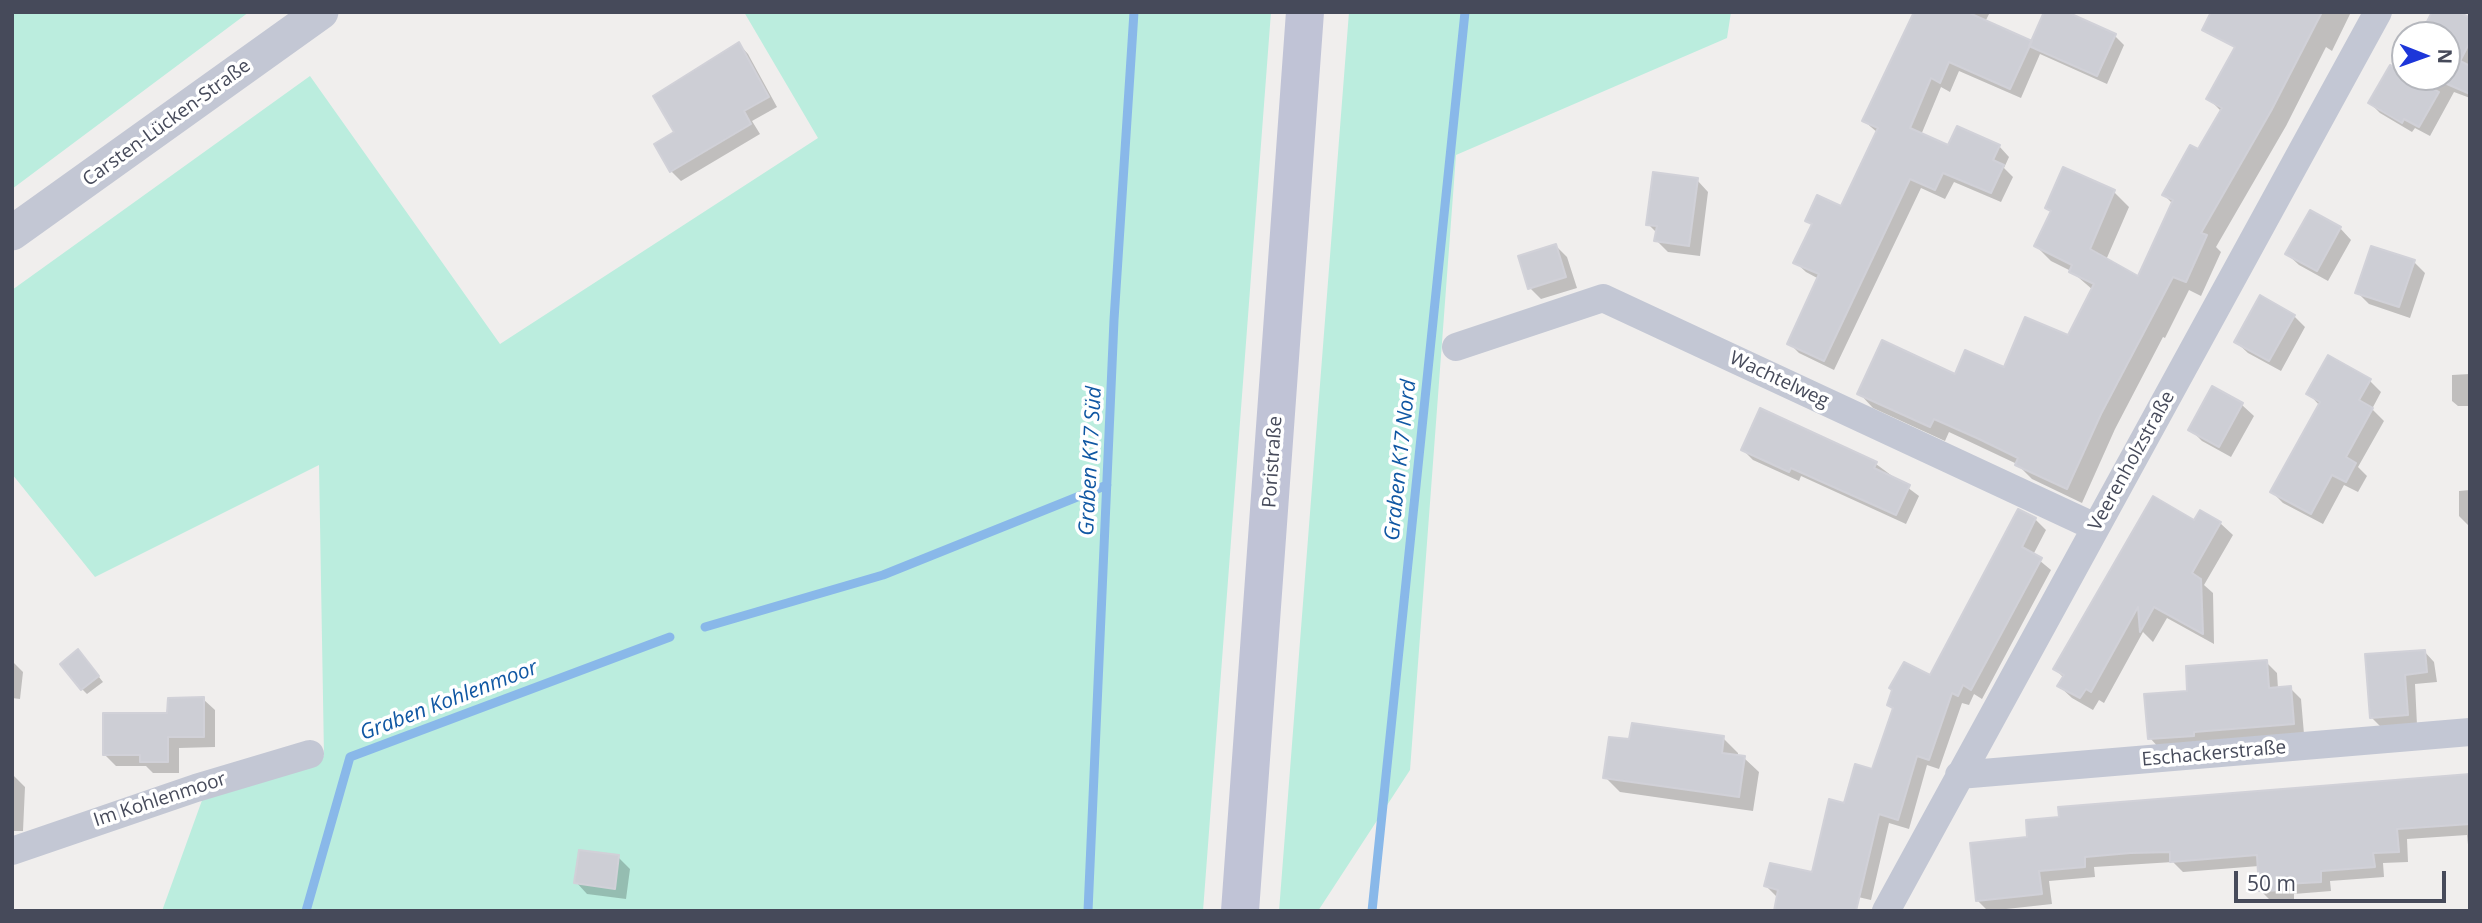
<!DOCTYPE html>
<html>
<head>
<meta charset="utf-8">
<style>
  body { margin:0 }
  #map { position:relative; width:2482px; height:923px; overflow:hidden; background:#f0eeed; font-family:"Open Sans",sans-serif }
  canvas { display:block }
  .frame { position:absolute; inset:0; border:14px solid #464a5a; pointer-events:none }
  .north { position:absolute; left:2391px; top:21px; width:70px; height:70px; box-sizing:border-box; background:#fff; border:2px solid #b5b7bd; border-radius:50%; rotate:91deg; font-size:19px; font-weight:700; line-height:28px; text-align:center; color:#464a5a }
  .north::after { content:''; display:block; margin:auto; width:24px; height:32px; background:#1d36d9; clip-path:polygon(50% 0,100% 100%,50% 72%,0 100%) }
  .scale { position:absolute; left:2234px; top:871px; width:212px; height:32px; box-sizing:border-box; border:4px solid #464a5a; border-top:0; padding-left:9px; font-size:21px; line-height:24px; white-space:nowrap; color:#464a5a; -webkit-text-stroke:5px #fff; paint-order:stroke }
</style>
</head>
<body>
<div id="map">
<canvas width="2482" height="923"></canvas>
<div class="frame"></div>
<div class="north">N</div>
<div class="scale">50 m</div>
</div>
<script>
const g = document.querySelector('canvas').getContext('2d');
g.lineJoin = 'round';
function fillPath(path, color) { g.fillStyle = color; g.fill(path, 'evenodd'); }
function strokePath(path, color, width, dash) { g.strokeStyle = color; g.lineWidth = width; g.lineCap = dash ? 'butt' : 'round'; g.setLineDash(dash || []); g.stroke(path); }
function label(font, color, halo, rows, align = 'center') {
  g.font = font + ' "Open Sans",sans-serif'; g.lineWidth = 7; g.setLineDash([]); g.textBaseline = 'middle'; g.strokeStyle = halo; g.fillStyle = color; for (const [text, x, y, turn = 0] of rows) {
    g.save(); g.translate(x, y); g.rotate((+turn || 0) * Math.PI / 180); g.textAlign = isNaN(turn) ? turn : align; if (halo) g.strokeText(text, 0, 0); g.fillText(text, 0, 0); g.restore();
  }
}
const green = new Path2D(`
  M12 12H249L12 189Z
  M744 12H1271L1203 911H162L205 792 324 756 319 465 95 577 12 474V290L310 76 500 344 818 138Z
  M1349 12H1731L1727 38 1456 155 1410 770 1318 911H1279Z`);
const shadow = new Path2D(`
  M1917 12H1990L1985 22 2033 43 2115 36 2124 45 2107 84 2040 54 2021 98 1959 71 1950 92 1941 87 1921 135 1949 147 1999 146 2009 157 2004 168 2013 177 2001 202 1954 182 1945 199 1921 188 1834 370 1799 353 1789 343 1819 279 1806 272 1795 262 1813 226 1807 220 1842 209 1878 133 1864 121Z
  M2256 12H2351L2332 51 2326 47 2286 126 2216 247 2221 252 2201 296 2189 290 2165 338 2163 337 2115 429 2082 503 2032 479 2017 464 1949 432 1945 441 1873 408 1859 393 2004 370 2068 337 2093 290 2071 271 2051 261 2036 246 2052 213 2047 208 2063 170 2114 192 2129 207 2106 260 2139 278 2173 204 2164 195 2199 152 2222 112 2210 100Z
  M2470 20V98L2454 92 2430 136 2415 128 2412 132 2380 113 2370 103 2405 67V77H2447V35H2422Z
  M739 44 748 54 777 107 752 121 760 134 681 181 671 171 676 133Z
  M1697 180 1708 192 1700 256 1668 252 1656 240 1657 233 1648 224Z
  M2340 228 2351 240 2328 281 2299 265 2287 254Z
  M1556 246 1567 257 1577 288 1541 299 1530 288Z
  M2414 262 2425 273 2410 318 2369 304 2357 292Z
  M2294 316 2305 327 2281 371 2248 353 2236 342Z
  M2470 374V406H2458L2452 401V375Z
  M2370 381 2381 392 2372 409 2384 421 2358 467 2367 476 2358 492 2344 485 2323 524 2283 503 2272 492 2320 406 2309 394Z
  M2213 389 2242 405 2254 416 2231 457 2202 441 2190 429Z
  M1743 450 1876 464 1919 496 1906 524 1801 476 1799 481 1753 460Z
  M2470 490V527L2459 516V491Z
  M2019 512 2035 519 2046 530 2033 555 2051 570 1982 699 1974 694 1969 705 1962 703 1939 769 1927 765 1909 829 1889 823 1871 900 1828 890 1776 896 1766 886 1813 875 1845 806 1873 771 1894 711 1889 705 1930 678Z
  M2195 522 2220 523 2233 535 2204 585 2213 593 2214 644 2167 618 2153 642 2143 632 2104 703 2099 700 2093 710 2072 698 2059 686 2064 678 2055 669Z
  M2424 651 2434 662 2437 682 2415 684 2417 725 2382 728 2371 717 2367 656Z
  M83 657 103 682 87 694 82 689Z
  M12 661 23 672 20 699 12 698Z
  M2266 662 2277 673 2278 689 2290 688 2301 699 2304 734 2160 749 2150 738 2189 693Z
  M203 699 215 710V747L179 748V773H153L146 766H116L105 755Z
  M1723 738 1738 753V757L1744 758 1759 772 1753 811 1620 792 1605 777 1631 741Z
  M12 774 25 787 23 831H12Z
  M2470 776V864L2467 835 2407 839 2408 862 2383 863 2384 877 2330 881 2331 891 2294 894V900L2271 901 2260 890 2259 866 2183 872 2173 862 2094 867 2095 877 2049 881 2052 904 1988 911 1977 900 2029 839Z
  M618 857 630 869 626 899 587 894 576 882Z`);
const stream = new Path2D(`
  M705 627 883 575 1107 485
  M306 911 350 757 670 637
  M1088 911 1114 320 1134 12
  M1372 911 1465 12`);
const building = new Path2D(`
  M1914 12H1967L2032 41 2010 89 1949 62 1940 83 1931 78 1910 128 1948 145 1957 126 2000 145 1993 160 2004 165 1991 193 1943 173 1935 190 1910 179 1824 361 1787 344 1819 274 1793 263 1812 224 1805 221 1817 195 1841 206 1878 128 1862 121Z
  M2044 12H2067L2116 34 2097 76 2029 46Z
  M2211 12H2322L2271 111 2201 233 2207 235 2186 282 2173 277 2101 414 2067 489 2015 465 2018 458 1979 439 1934 419 1930 427 1857 394 1882 340 1955 374 1965 350 2004 367 2025 317 2068 335 2094 284 2069 272 2072 265 2034 246 2051 211 2045 208 2063 167 2115 190 2090 249 2138 276 2173 200 2162 195 2190 145 2198 149 2222 108 2206 99 2235 47 2202 30Z
  M2432 12H2459L2470 18V42L2460 61 2470 66V94L2447 84V35H2420Z
  M739 42 769 97 744 111 751 124 670 172 654 144 674 132 653 96Z
  M2390 65 2405 73V77H2412L2439 92 2419 127 2404 119 2402 123 2368 103Z
  M1653 172 1698 178 1689 246 1654 241 1657 226 1646 225Z
  M2310 210 2341 227 2317 271 2285 254Z
  M1556 244 1566 277 1528 289 1518 256Z
  M2371 246 2415 260 2399 307 2355 293Z
  M2260 295 2295 315 2269 361 2234 342Z
  M2328 355 2371 379 2359 400 2373 408 2346 457 2356 463 2346 482 2332 475 2311 514 2270 492 2320 402 2306 394Z
  M2212 386 2243 403 2219 447 2188 430Z
  M1760 408 1877 462 1874 468 1910 485 1896 515 1791 468 1789 472 1741 450Z
  M2153 496 2194 520 2200 510 2221 522 2192 573 2201 579 2203 634 2154 607 2140 632 2138 607 2091 692 2086 689 2080 698 2057 686 2064 675 2053 669Z
  M2018 509 2036 518 2022 547 2042 558 1971 690 1963 685 1958 696 1952 693 1929 760 1917 756 1898 820 1879 814 1856 911H1774L1778 890 1764 886 1770 863 1812 872 1829 799 1844 803 1855 764 1872 769 1893 708 1887 705 1892 690 1889 688 1904 662 1930 675Z
  M78 649 99 676 81 690 60 664Z
  M2425 650 2427 672 2405 675 2408 715 2370 718 2365 654Z
  M2267 660 2269 688 2291 686 2294 724 2194 732V736L2148 739 2144 694 2187 691 2186 666Z
  M204 697V737H168V762H140V755H103V713H167L168 698Z
  M1632 723 1724 736 1722 753 1745 756 1739 797 1603 778 1609 737 1629 739Z
  M2470 774V824L2397 829 2399 852 2373 853 2375 867 2321 871V882L2284 884 2285 890 2259 891 2257 855 2170 862V852L2130 853 2085 857V867L2039 871 2042 894 1976 901 1970 843 2027 837 2026 820 2059 817 2058 807Z
  M579 850 619 855 615 889 574 883Z`);
const minor = new Path2D(`
  M1456 347 1603 298 2095 527
  M1959 775 2470 732
  M12 851 196 788 310 754
  M1886 911 2378 12`);
const tertiary = new Path2D(`
  M12 233 321 12`);
const secondary = new Path2D(`
  M1240 911 1305 12`);
const streetNames = [
  ["Carsten-Lücken-Straße",167,123,-36],
  ["Wachtelweg",1779,380,25],
  ["Veerenholzstraße",2132,461,-61],
  ["Poristraße",1273,462,-86],
  ["Eschackerstraße",2214,754,-5],
  ["Im Kohlenmoor",160,800,-18]
];
const waterNames = [
  ["Graben K17 Nord",1401,460,-84],
  ["Graben K17 Süd",1091,461,-87],
  ["Graben Kohlenmoor",449,701,-21]
];
fillPath(green, '#bbedde');
fillPath(shadow, '#0003');
strokePath(stream, '#89b8e9', 9);
fillPath(building, '#cdced5');
strokePath(building, '#d1d1d8', 2);
strokePath(minor, '#c3c7d4', 28);
strokePath(tertiary, '#c3c7d4', 35);
strokePath(secondary, '#c0c3d6', 38);
label('19px', '#464a5a', '#fff', streetNames);
label('italic 21px', '#1057a3', '#fff', waterNames);
</script>
</body>
</html>
